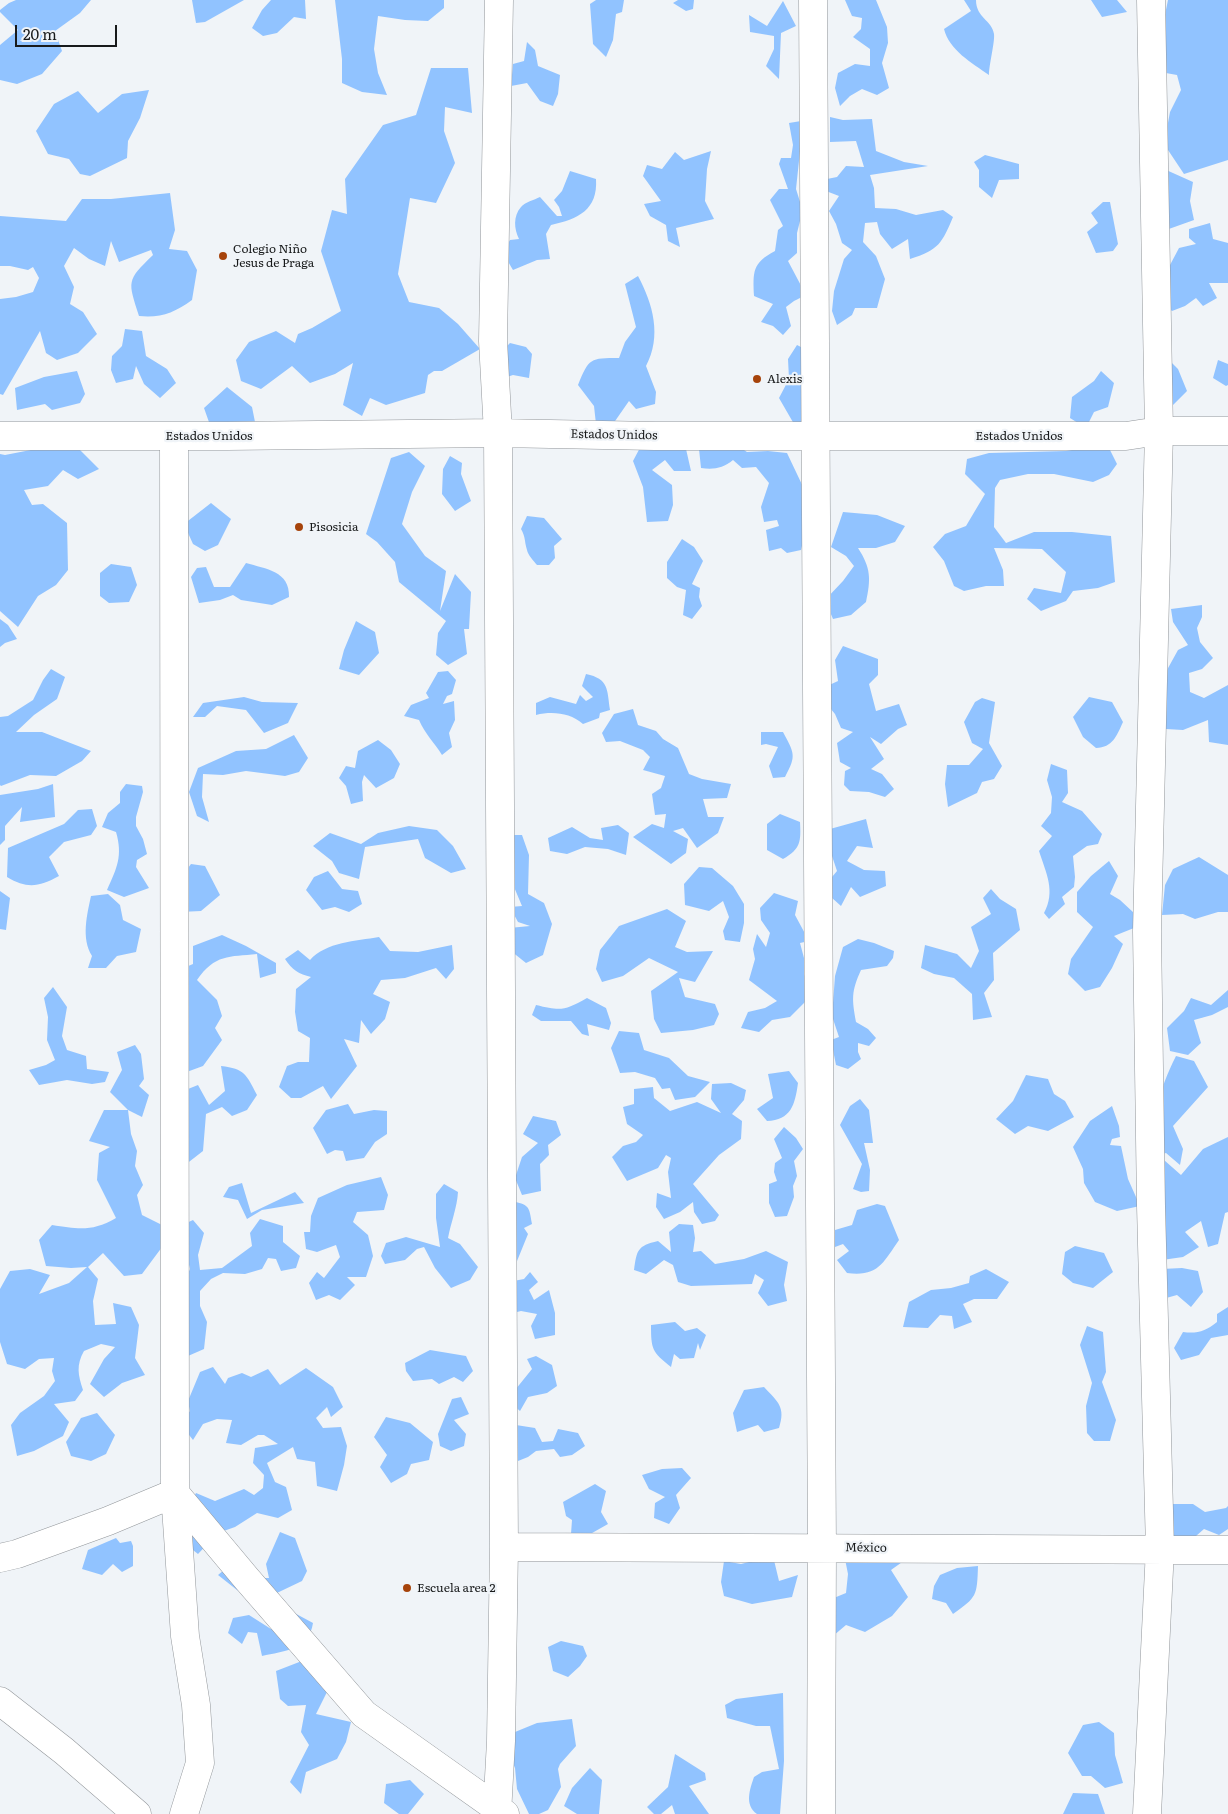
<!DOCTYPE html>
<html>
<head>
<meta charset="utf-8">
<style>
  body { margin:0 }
  #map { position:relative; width:1228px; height:1814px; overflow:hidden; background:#f0f4f8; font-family:Literata,serif }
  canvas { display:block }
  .scale { position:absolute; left:15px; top:25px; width:102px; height:22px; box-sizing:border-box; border:2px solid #181a1b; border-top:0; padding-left:6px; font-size:15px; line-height:18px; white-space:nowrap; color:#181a1b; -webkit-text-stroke:4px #f0f4f8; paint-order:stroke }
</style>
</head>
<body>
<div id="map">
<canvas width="1228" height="1814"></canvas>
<div class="scale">20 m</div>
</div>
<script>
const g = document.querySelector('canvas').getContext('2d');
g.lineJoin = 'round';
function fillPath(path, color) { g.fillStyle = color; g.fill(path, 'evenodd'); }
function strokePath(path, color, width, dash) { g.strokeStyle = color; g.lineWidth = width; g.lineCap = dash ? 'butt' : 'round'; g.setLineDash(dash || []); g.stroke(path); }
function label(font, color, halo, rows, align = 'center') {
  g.font = font + ' Literata,serif'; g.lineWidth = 4.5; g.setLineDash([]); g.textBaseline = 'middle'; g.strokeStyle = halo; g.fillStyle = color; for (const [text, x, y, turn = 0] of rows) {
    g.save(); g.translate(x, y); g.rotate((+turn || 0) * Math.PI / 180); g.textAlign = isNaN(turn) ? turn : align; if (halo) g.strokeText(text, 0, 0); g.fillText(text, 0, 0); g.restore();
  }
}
const forest = new Path2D(`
  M16 0H91L80 13 55 31 62 51 42 74 17 84 0 80V45L18 30 0 12V10L9 3Z
  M192 0H244L205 22 196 23Z
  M271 0H305L306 19 294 17 277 33 263 36 252 28 262 10Z
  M335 0H444V8L428 21 405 20 378 16 374 49 378 73 387 95 362 92 342 83V59Z
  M596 0H624L622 12 616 14 613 40 606 57 593 44 590 4Z
  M678 0H694L693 9 686 11 673 3Z
  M845 0H876L887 27 888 43 882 63 889 88 877 95 862 89 850 96 840 106 835 88 838 73 855 64 870 66V49L853 37 861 29 862 18 852 16Z
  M964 0H976C976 18 992 20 994 34 995 42 989 65 989 75 972 63 949 50 944 29L971 11Z
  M1091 0H1117L1127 12 1102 17Z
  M1168 0H1228V160L1184 174 1164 144 1170 112 1181 90 1177 75 1149 70 1161 34Z
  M783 1 796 26 781 33 779 79 766 66 774 49V36L750 32 749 15 767 26Z
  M527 42 535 50 538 66 560 75 558 94 553 106 540 101 527 83 511 86 513 64 524 61Z
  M431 68H468L472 113 445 107 444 131 455 163 436 203 410 198 398 274 409 302 439 308 458 324 480 349 442 371H434L428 375 425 393 386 405 370 398 362 416 343 405 353 363 335 374 310 383 292 366 261 389 241 381 236 360 249 342 276 331 295 343 298 334 312 328 341 311 321 251 332 210 347 214 345 179 383 125 416 115Z
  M149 90 140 118 128 141 127 158 90 176 80 174 69 159 48 154 36 131 54 104 78 91 98 113 122 94Z
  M830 117 843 120 872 119 876 151 904 162 928 166 870 175 874 188 875 208 896 209 916 215 943 210 953 217C942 243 939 250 910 259L908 239 892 249 880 234 877 222 865 223 863 242 876 256 885 279 877 308H855L852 315 837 325 832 311 834 291 844 259 852 250 842 243 836 224 829 211 839 196 826 191 827 179 837 177 846 166 864 167 856 141 830 142Z
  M801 121V142L796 189 801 205V217L797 233V253L788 261 806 295 794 301 786 307 791 326 783 335 773 326 761 322 773 304 754 296C753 272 752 263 775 251L778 230 783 226 770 200 779 189H788L779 164 781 158H791L793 145 789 123Z
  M711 151 707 169 705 201 714 219 676 228 680 247 668 241 666 225 650 216 644 204 661 201 643 176 647 165 662 169 675 152 684 160Z
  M985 155 1019 164V179L999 180 992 198 979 187V170L974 162Z
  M1164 169 1193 182 1190 201 1194 220 1166 230Z
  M570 171 596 179C598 210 578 219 551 225L546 234 550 259 537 260 513 270C506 258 503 253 510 240L519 239C514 229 513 216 521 207 525 202 534 200 540 197L557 216H562L559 207 554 200 562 191Z
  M170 193 175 230 169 249 187 251 197 270 192 300C174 313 161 318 139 316 128 281 126 281 153 255L151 250 119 262 111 241 105 266 89 259 74 248 64 266 74 287 70 304 83 312 97 334 78 353 57 360 46 353 40 331 3 395 0 394V299L16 297 33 292 39 278 33 267 28 270 10 266H0V216L66 221 82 199H111Z
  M1103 202H1110L1118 244 1113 251 1096 253 1087 232 1098 223 1091 213Z
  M1210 223 1213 239 1228 243V283H1209L1217 298 1203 306 1196 298 1185 306 1172 311 1160 299 1170 265 1179 248 1196 244 1189 238V229Z
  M638 276C653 304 662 336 646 366L656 392 655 404 636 409 629 401 613 424H596L594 406 578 385C589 358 590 358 619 358L625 342 636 327 625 284Z
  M125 329 142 331 146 356 167 369 176 383 160 398 144 384 136 366 133 379 116 383 111 370 112 356 122 346Z
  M510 343 526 347 532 354 529 378 513 375 498 380 497 356Z
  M797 345 815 354 810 425 794 424 779 398 789 379 788 359Z
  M1166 357 1178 369 1187 391 1173 405 1167 397Z
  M1218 360 1228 364V385L1226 386 1213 378Z
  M77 371 85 394 80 403 52 410 45 404 17 410 15 388 44 377Z
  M1101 371 1114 383 1108 407 1094 412 1086 428 1070 418 1072 397 1094 381Z
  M227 387 252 407 255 422 210 425 204 408Z
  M709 443 721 450 738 446 747 452 768 451 787 453 806 493 804 537 801 550 787 553 781 548 769 551 766 530 779 526 777 520 764 522 761 507 769 483 756 467 742 468 733 460C723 468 714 470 701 468L699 449Z
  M642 444 686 449 691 471H674L665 460 652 470 672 485 673 505 668 521 647 522 643 487 633 461Z
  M1107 444 1117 464 1109 475 1093 482 1054 474H1028L1000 480 995 488 994 527 1006 543 1034 532H1072L1111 536 1115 582 1098 588 1073 591 1066 601 1041 611 1027 599 1034 588 1061 593 1066 572 1042 549 994 548 1003 570 1004 586H986L964 591 954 586 944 561 933 547 945 534 966 526 985 494 965 474 967 459 989 453 1066 451Z
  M41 448 80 450 99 469 78 479 63 470 48 486 24 490 32 505 43 504 67 523 68 570 56 585 38 596 18 627 0 611V454L5 455Z
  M409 452 425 466 412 492 402 524 425 556 446 571 440 611 455 574 471 592 469 629H464L467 654 448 665 436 655 438 633 446 621 399 582 395 562 377 542 366 534 391 458Z
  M450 456 462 463 461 474 471 501 455 511 442 494 443 469Z
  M211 503 231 519 218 545 205 551 193 544 184 524Z
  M843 512 877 515 905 526 895 542 876 548H858C871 568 871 579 866 602L851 615 833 619 825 600 843 581 854 566 846 556 831 547Z
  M527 516 544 518 562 539 554 546 555 558 549 565H537C533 560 528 555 527 550 524 540 526 538 521 529Z
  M682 539 694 547 703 561 692 584 700 588 699 597 702 606 692 619 683 615 686 590 677 587 667 578V562Z
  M246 563C266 569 290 571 289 597L272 605 241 600 233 595 220 600 199 603 191 577 197 568 206 567 214 587H230Z
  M111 564 131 567 137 585 129 602 109 603 100 596V573Z
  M1202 605V617L1197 628 1200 642 1213 658 1202 669 1189 673 1190 692 1204 698 1228 685V745L1209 742 1208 720 1183 730 1166 729 1156 705 1162 679 1178 650 1188 645 1173 622 1171 609Z
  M0 619 8 625 17 639 5 643 0 647Z
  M356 621 375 632 379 653 359 675 339 669 344 650Z
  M843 646 878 659V675L869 684 876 711 899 704 907 725 898 729 881 744 870 737 884 759 871 769 882 774 894 789 885 797 869 792 850 791 844 785 845 771 851 768 840 762 837 743 853 732 841 728 835 714 825 702V687L838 681 835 660Z
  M51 669 65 677 57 699 34 715 16 732H42L91 751 82 761 56 776 30 775 1 786 0 785V717L8 716 33 700 43 680Z
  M448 671 456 680 452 694 447 696 443 704 454 701 455 720 449 733 452 747 442 755C434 742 425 734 419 720L404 716 411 705 429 698 426 693 438 672Z
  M586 674C609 679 607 689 610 710L600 713 599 718 583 724C570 713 553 711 536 715V703L550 697 576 704 580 695 586 701 593 697 582 686Z
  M244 697 262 702 298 703 288 723 264 733 246 710 217 706 205 717H193L203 703Z
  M1089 697 1112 702 1123 722C1116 737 1113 747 1096 748L1083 737 1073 717Z
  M982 698 995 702 989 743 1002 766 994 779 982 782 977 793 948 807 945 784 947 765H969L983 749 972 743 964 722 975 702Z
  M633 709 638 725 656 731 663 739 678 748 689 774 702 779 731 784 727 798 703 799 708 817H724L718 833 697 848 683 828 673 831 688 839 686 853 671 864 633 837 652 824 664 828 666 814 655 815 652 794 661 788 665 776 643 770 650 757 643 750 620 741 606 742 602 733 614 714Z
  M761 732H783C794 753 797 755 785 777L773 778 769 766 778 747 766 744 761 745Z
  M294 735 308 758 299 772 285 776 246 771 223 775 203 774 202 797 209 822 197 816 189 792 198 768 236 751 266 749Z
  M378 740 391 750 400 764 394 778 376 788 364 775 362 782 363 801 351 804 346 786 339 778 346 766 355 768 358 751Z
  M1051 764 1067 770 1068 793 1062 802 1082 811 1102 834 1098 844 1087 846 1073 856 1075 877 1074 887 1062 897 1065 904 1049 919 1044 913C1056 891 1046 873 1039 851L1052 836 1041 826 1051 813 1052 797 1047 780Z
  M53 784 55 817 20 822 22 807 5 826V840L0 845V795L38 789Z
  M126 784 142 786 143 792 136 817V826L143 839 147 854 137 860 136 867 149 888 124 897 107 890C117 868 123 856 116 832L102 827 108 813 120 803V792Z
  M92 809 97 826 91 835 64 842 49 857 59 876C39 887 27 889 7 877L8 848 64 824 78 810Z
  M780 814 800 822C801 841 801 849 783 859L767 850V824Z
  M866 819 873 848 857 846 847 861 864 870 885 871 886 886 860 897 851 887 841 906 822 889 837 871 829 847 830 829Z
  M618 825 629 833 626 855 608 849 585 847 567 854 550 851 548 838 572 827 590 838 603 840 601 828Z
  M409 826 437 830 453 846 466 869 451 873 425 858 418 839 365 847 359 879 339 873 332 861 313 846 330 833 361 844 378 833Z
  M508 835H522L529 855 528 894 544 903 552 924 543 955 526 963 511 951 509 928 530 926 518 922 510 907 522 906 514 887Z
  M1199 857 1228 875V912H1218L1195 919 1183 914 1162 915 1165 885 1173 869Z
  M1109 861 1118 876 1110 894 1120 900 1134 913V928L1114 936 1123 944 1112 968 1100 987 1085 991 1068 974 1071 959 1093 927 1077 912V892L1091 876Z
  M191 864 205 866 220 895 201 911 180 912 179 880Z
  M699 867 712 868 733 886 744 904V923L740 942 725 940 723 931 729 917 723 901 709 911 685 905 684 884Z
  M328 871 342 889 358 891 362 904 349 912 335 907 322 910 306 890 314 877Z
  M991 889 1000 899 1016 909 1020 930 993 953 994 980 984 993 992 1017 973 1020 972 994 954 978 934 974 921 968 925 945 957 954 971 968 979 951 971 927 991 914 983 898Z
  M0 891 10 898 6 930 0 929Z
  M774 893 798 901 795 915 809 941 800 943 804 958V975L820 987 790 1017 772 1020 759 1032 741 1028 748 1012 765 1008 777 1001 749 980 755 959 753 949 757 934 766 947 770 933 761 920 760 908Z
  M108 894 120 905 123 920 141 929 136 952 117 956 106 968H88L92 956C81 938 87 915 91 896Z
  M667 909 686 921 675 947 687 952 713 951 695 982 679 978 685 997 715 1004 719 1014 714 1025 693 1030 661 1033 654 1019 651 991 678 972 649 958 623 976 602 982 596 969 600 950 619 926Z
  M222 935 246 946 276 963V973L260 978 257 954C229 957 215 954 197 980L217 1000 222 1016 215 1028 222 1040 203 1066 184 1073 177 1031 189 1013 167 975 193 964V946Z
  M379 937 390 951 418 952 452 945 454 969 446 979 436 968 405 978 381 980 373 994 390 1002 385 1019 371 1034 361 1020 359 1043 344 1039 357 1066 331 1099 323 1086 301 1098H291L279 1087 287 1066 298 1062H309L310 1038 298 1031 295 1012 296 989 311 977C299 974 292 970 285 959L298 950 310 960C326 942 356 941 379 937Z
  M858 939 874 943 894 951 893 958 887 966 861 970C851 992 852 999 856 1022L868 1029 876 1038 869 1046 858 1043V1052L861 1059 848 1069 836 1065 831 1040 839 1037 832 1016 835 976 843 947Z
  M53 987 67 1007 62 1036 67 1050 86 1056 87 1069 109 1072 105 1082 92 1084 67 1080 39 1085 29 1070 46 1065 55 1060 47 1040 48 1017 44 998Z
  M1228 990V1007L1212 1015 1194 1020 1201 1043 1188 1055 1170 1051 1167 1028 1184 1011 1191 998 1211 1005Z
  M587 998 606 1008 611 1023 609 1030 587 1024 589 1036 582 1034 571 1021H541L532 1015 536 1005C561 1011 564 1011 587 998Z
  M619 1031 639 1033 644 1050 669 1058 688 1076 710 1082 695 1097 675 1100 670 1088 662 1089 655 1078 635 1072 620 1073 611 1048Z
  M135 1045 141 1054 144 1079 139 1086 149 1095 142 1117 128 1110 131 1134 137 1151 135 1166 143 1185 137 1195 142 1215 174 1231 142 1274 124 1276 103 1253 88 1267 98 1279 93 1301 95 1325 116 1324 113 1303 131 1307 139 1325 135 1358 145 1375 122 1383 104 1397 90 1384 104 1359 115 1347 101 1344 84 1351C76 1365 78 1375 83 1390L75 1401 54 1404 69 1422 63 1436 34 1451 17 1456 11 1425 20 1413 44 1396 55 1381 52 1371 54 1358 39 1359 25 1369 7 1364 0 1342V1289L10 1271 30 1269 50 1275 39 1294 69 1283 87 1267 71 1268 46 1266 39 1240 52 1225C78 1229 92 1232 116 1218L97 1180 99 1153 110 1147 89 1141 104 1110H128L110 1092 122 1070 117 1052Z
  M1176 1056 1194 1061 1208 1087 1173 1126 1183 1149 1180 1165 1166 1153 1146 1159C1153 1121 1158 1091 1176 1056Z
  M221 1066C245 1069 246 1074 257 1095L247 1110 232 1116 222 1107 206 1114 203 1151 185 1165 188 1089 198 1085 209 1105 225 1091Z
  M789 1071 798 1083C795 1105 791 1120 767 1121L757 1109 773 1098 768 1074Z
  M1026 1075 1048 1079 1054 1094 1065 1101 1074 1117 1048 1131 1028 1126 1015 1134 996 1119 1013 1101Z
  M731 1083 746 1090 744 1100 732 1114 742 1121 741 1139 719 1155 693 1184 719 1215 715 1221 702 1224 694 1212 693 1202 680 1212 664 1219 656 1207 657 1193 671 1198 668 1172 671 1158 666 1155 658 1168 627 1181 612 1157 623 1146 636 1142 643 1135 627 1124 623 1107 634 1104V1089L653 1087 654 1098 670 1111 697 1102 721 1113 711 1099 712 1084Z
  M860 1099 869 1110 873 1143H864L870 1170 869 1191 861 1192 853 1189 862 1164 840 1125 850 1106Z
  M348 1104 354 1114 374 1110 387 1111V1134L375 1142 364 1158 346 1161 343 1151 335 1150 327 1154 313 1128 326 1110Z
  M1112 1106 1119 1126 1120 1137 1112 1139 1110 1145 1121 1146 1128 1179 1140 1206 1117 1211 1095 1202 1084 1183 1083 1169 1073 1147 1090 1121Z
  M533 1116 556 1121 561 1135 548 1145 549 1155 540 1164 541 1191 522 1195 515 1178 522 1157 538 1143 523 1134Z
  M784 1127 796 1138 803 1149 794 1161 797 1176 793 1186 794 1197 787 1216 775 1217 769 1203V1184L777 1181 774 1172 775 1163 782 1158 774 1139Z
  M1228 1137V1212L1225 1213 1218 1244 1208 1247 1201 1221 1185 1232 1199 1247 1183 1257 1162 1260 1164 1160 1181 1175 1203 1149Z
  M381 1177 388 1195 384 1210 357 1212 353 1222 368 1235 373 1256 366 1277H347L355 1285 340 1300 329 1295 316 1300 309 1283 317 1272 324 1278 340 1257 336 1245 317 1252 306 1249 304 1232H310L311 1216 318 1198 347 1185Z
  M242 1183 251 1213 295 1192 304 1203 262 1210 247 1219 238 1200 223 1197 229 1187Z
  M444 1184 458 1192C457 1208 451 1222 448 1238L460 1244 478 1267 470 1280 451 1288 435 1268 424 1247 417 1249 405 1260 385 1264 381 1256 386 1243 406 1237 440 1247 436 1218V1194Z
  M511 1201C529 1205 529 1205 532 1224L524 1228 528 1234 515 1266Z
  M877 1204 885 1206 899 1240C883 1263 878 1277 847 1273L837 1260 849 1251 843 1244 835 1247V1230L852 1225 857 1210Z
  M260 1219 283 1226V1242L300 1256 296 1268 281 1271 276 1259 268 1258 262 1269 245 1274 223 1273 211 1279 200 1291V1306L207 1322 204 1349 188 1356 182 1287 190 1269 180 1226 193 1220 204 1233 198 1255 200 1270 222 1268 252 1246 250 1233Z
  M679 1224 693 1225 695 1238 693 1252 701 1251 715 1264 744 1259 766 1251 788 1262 784 1285 787 1301 768 1306 758 1293 764 1280 755 1274 752 1284 691 1286 678 1282 673 1265 664 1260 646 1274 634 1270C637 1250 637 1246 658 1241L671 1252 669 1232Z
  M1075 1246 1104 1253 1113 1272 1093 1288 1073 1283 1062 1274 1065 1252Z
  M1182 1268 1198 1271 1203 1292 1191 1307 1177 1295 1159 1300 1162 1269Z
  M986 1269 1009 1282 997 1299H974L963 1304 972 1322 954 1329 952 1316 940 1315 928 1328 903 1327 909 1302 931 1290 951 1288 969 1283 970 1276Z
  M530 1272 538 1282 529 1290 534 1300 549 1290 555 1313V1335L535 1339 531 1326 537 1314 521 1311 505 1315 508 1282 524 1279Z
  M1228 1307V1335L1211 1338 1199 1355 1181 1360 1174 1348 1183 1332C1197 1334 1206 1331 1217 1322V1314Z
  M675 1322 685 1331 697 1328 706 1335 700 1350 698 1343 694 1358 680 1359 674 1354 671 1367C652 1352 651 1349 651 1325Z
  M1087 1326 1103 1332 1106 1372 1102 1382 1116 1420 1110 1441H1094L1087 1433 1086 1406 1092 1383 1080 1345Z
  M430 1350 466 1356 473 1371 463 1382 454 1377 439 1384 432 1379 413 1381 406 1371 405 1363Z
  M536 1356 552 1365 557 1386 547 1393 528 1397 520 1411 512 1404 511 1395 532 1369 527 1359Z
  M213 1367 225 1384 224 1386 228 1378 242 1373 251 1377 268 1369 280 1385 306 1368 333 1387 343 1407 331 1417 327 1407 316 1418 323 1428 341 1427 347 1446 344 1465 337 1491 317 1486 315 1462 297 1459 293 1447 267 1463 275 1482 286 1487 292 1510 278 1518 257 1513 235 1527 218 1533 198 1554 184 1543 195 1532 190 1504 196 1493 215 1501 244 1489 254 1495 263 1488 264 1475 253 1463 255 1448 278 1444 264 1435H258L241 1445 226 1443 232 1420 217 1419 203 1424 193 1440 186 1431 185 1408 190 1412 188 1401 200 1372Z
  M764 1387C778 1402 786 1407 779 1428L764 1432 758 1425 737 1432 733 1413 744 1390Z
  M461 1397 469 1414 454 1420 466 1434 464 1446 451 1451 440 1446 438 1434 452 1399Z
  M97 1413 115 1435 106 1454 91 1461 71 1456 66 1442 81 1418Z
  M386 1417 410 1423 433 1442 429 1460 411 1464 407 1474 391 1483 380 1467 387 1455 374 1437Z
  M516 1425 535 1428 542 1442 553 1441 558 1429 578 1433 585 1446 572 1455 560 1457 554 1449 536 1451 528 1457 518 1461 500 1452Z
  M682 1468 691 1478 676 1495 680 1508 669 1524 654 1518 655 1503 665 1497 649 1489 642 1475 662 1469Z
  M595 1484 606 1491 601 1512 608 1524 585 1537 571 1534 572 1520 566 1516 563 1502Z
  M1167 1504H1193L1205 1512 1226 1508 1228 1506V1529L1219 1535 1204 1529 1180 1550 1162 1534Z
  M280 1532 295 1538 307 1571 302 1581 258 1602 237 1590 218 1575 230 1565 255 1578H269L266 1564Z
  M116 1538 120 1543 131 1541 133 1546V1566L122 1572 113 1564 102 1575 82 1569 88 1550Z
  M844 1554 905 1560 891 1570 908 1597 892 1616 865 1632 846 1625 833 1636 824 1602 846 1593 848 1574Z
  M773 1556 779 1581 798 1575 792 1597 752 1604 724 1596 721 1582 724 1561 741 1564Z
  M978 1566C977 1596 977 1597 953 1614L946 1603 932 1599 934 1586 940 1575 957 1568Z
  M287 1609 313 1623C309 1650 284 1651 262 1656L257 1633 248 1632 242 1644 228 1633 233 1618 249 1615 271 1629Z
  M561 1641 583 1646 587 1656 580 1666 568 1677 553 1671 548 1647Z
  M307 1659 331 1684 316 1714 351 1722 346 1742 337 1759 306 1772 301 1794 290 1782 309 1745 301 1732 306 1705 288 1706 280 1699 276 1671Z
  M783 1693 784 1761 780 1814H757C744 1805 750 1789 754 1777L762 1772 779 1769 770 1726H756L727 1718 725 1705 736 1699Z
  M572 1719 576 1746 560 1764 558 1769 561 1787 548 1810 539 1814H529L517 1789 515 1768 508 1751 515 1732 537 1723Z
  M1099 1722 1114 1733 1115 1755 1123 1783 1105 1788 1091 1776H1082L1068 1753 1083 1725Z
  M675 1754 705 1773 706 1780 689 1786 709 1814H675L672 1805 661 1814H654L647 1807 668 1787Z
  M590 1768 602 1780 599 1814H577L564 1806 572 1788Z
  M410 1780 424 1794 408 1814H399L384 1803 386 1784Z
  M1073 1793 1098 1794 1105 1814H1063Z`);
const minor = new Path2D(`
  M813 0 822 1548 821 1814
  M0 436H227L498 433 655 436H1126L1159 431H1228
  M174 436 175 1493 185 1636 196 1705 200 1763 184 1814
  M504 1547 1228 1550
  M0 1558 17 1554 108 1521 175 1493 246 1578 364 1714 505 1814
  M497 1814 501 1741 504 1547 498 433 493 341 499 0
  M1147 1814 1160 1549 1151 1206 1147 931 1159 431 1151 0`);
const highway = new Path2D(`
  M0 1701 64 1751 137 1814`);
const markers = [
  [223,256,5,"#a6430b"],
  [757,379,5,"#a6430b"],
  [299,527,5,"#a6430b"],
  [407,1588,5,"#a6430b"]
];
const poiNames = [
  ["Colegio Niño",233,249],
  ["Jesus de Praga",233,263],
  ["Alexis",767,379],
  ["Pisosicia",309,527],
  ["Escuela area 2",417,1588]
];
const streetNames = [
  ["Estados Unidos",614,435,1],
  ["Estados Unidos",209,436],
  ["Estados Unidos",1019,436],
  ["México",866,1548,1]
];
fillPath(forest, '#91c3ff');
strokePath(minor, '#92969a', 29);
strokePath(highway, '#92969a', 29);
strokePath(minor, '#fff', 28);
strokePath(highway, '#fff', 28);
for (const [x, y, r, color] of markers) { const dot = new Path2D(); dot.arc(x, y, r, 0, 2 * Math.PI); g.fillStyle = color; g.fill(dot); strokePath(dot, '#f0f4f8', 2); }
label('12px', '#181a1b', '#f0f4f8', poiNames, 'left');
label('12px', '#181a1b', '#f0f4f8', streetNames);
</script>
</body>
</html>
